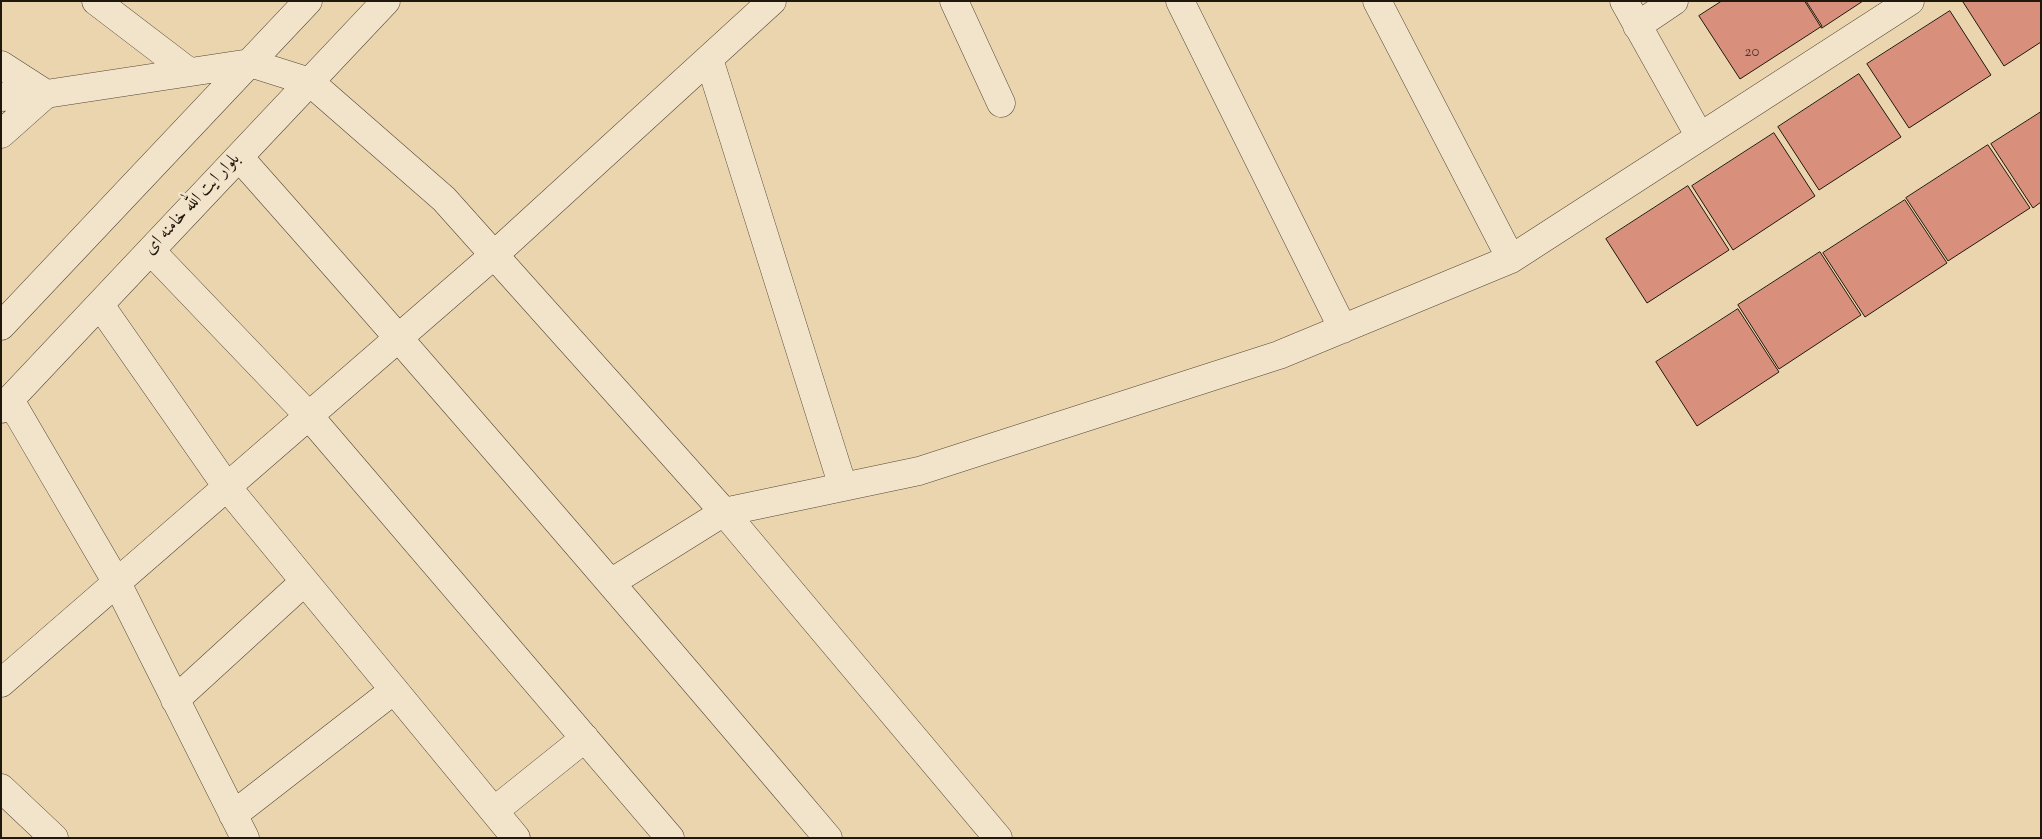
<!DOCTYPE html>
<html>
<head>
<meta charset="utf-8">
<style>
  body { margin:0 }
  #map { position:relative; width:2042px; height:839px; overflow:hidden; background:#ebd5ae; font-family:"Sorts Mill Goudy",serif }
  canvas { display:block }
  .frame { position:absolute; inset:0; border:2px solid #21180d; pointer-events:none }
</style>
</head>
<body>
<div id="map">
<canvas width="2042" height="839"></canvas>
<div class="frame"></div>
</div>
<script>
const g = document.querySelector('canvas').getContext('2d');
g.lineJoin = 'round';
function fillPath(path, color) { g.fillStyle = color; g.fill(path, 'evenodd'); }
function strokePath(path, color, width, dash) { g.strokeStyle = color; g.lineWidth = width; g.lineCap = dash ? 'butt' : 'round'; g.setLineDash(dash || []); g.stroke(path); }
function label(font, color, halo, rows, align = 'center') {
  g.font = font + ' "Sorts Mill Goudy",Amiri,serif'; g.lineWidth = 5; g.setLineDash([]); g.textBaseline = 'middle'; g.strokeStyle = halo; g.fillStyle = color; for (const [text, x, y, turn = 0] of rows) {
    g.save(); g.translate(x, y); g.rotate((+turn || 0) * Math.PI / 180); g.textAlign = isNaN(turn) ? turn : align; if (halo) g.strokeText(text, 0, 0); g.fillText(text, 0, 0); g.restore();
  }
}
const building = new Path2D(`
  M1722 1H1806L1822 26 1740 79 1699 16Z
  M1805 1H1863L1822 28Z
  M1964 1H2041V42L2004 66 1963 2Z
  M1950 11 1991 75 1909 128 1867 64Z
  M1859 74 1901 137 1819 190 1778 127Z
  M2041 112V202L2033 208 1991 144Z
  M1774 133 1815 196 1733 250 1692 186Z
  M1988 145 2030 208 1948 261 1906 198Z
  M1688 186 1729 250 1647 303 1606 239Z
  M1905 200 1947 263 1865 317 1823 253Z
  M1820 252 1861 315 1779 369 1738 305Z
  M1738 309 1779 372 1697 426 1656 362Z`);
const minor = new Path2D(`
  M96 1 189 72
  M954 1 1001 103
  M1180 1 1343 329
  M1377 1 1511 259
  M1624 1 1700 137
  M1637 26 1674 1
  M709 59 843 487
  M1 65 46 94 1 134
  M1 97 46 94 250 63 310 82 444 199 724 512 998 838
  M239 157C438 381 634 609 828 838
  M151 251 309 416 670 838
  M100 305 227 487 516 838
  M1 326 308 1
  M10 400 117 583 245 838
  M1 409 386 1
  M612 582 724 512 919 471 1279 355 1511 259 1910 1
  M1 683 494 255 772 1
  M175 700 304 582
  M1 788 54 838
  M494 811 585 738
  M233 815 394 690`);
const numberNames = [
  ["20",1752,53]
];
const streetNames = [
  ["بلوار ایت الله خامنه ای",193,205,-47]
];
fillPath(building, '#d8907d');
strokePath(building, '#21180d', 1);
strokePath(minor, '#544735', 29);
strokePath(minor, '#f2e4ca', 28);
label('15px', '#4f3629', null, numberNames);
label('18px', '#21180d', '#f2e4ca', streetNames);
</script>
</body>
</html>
